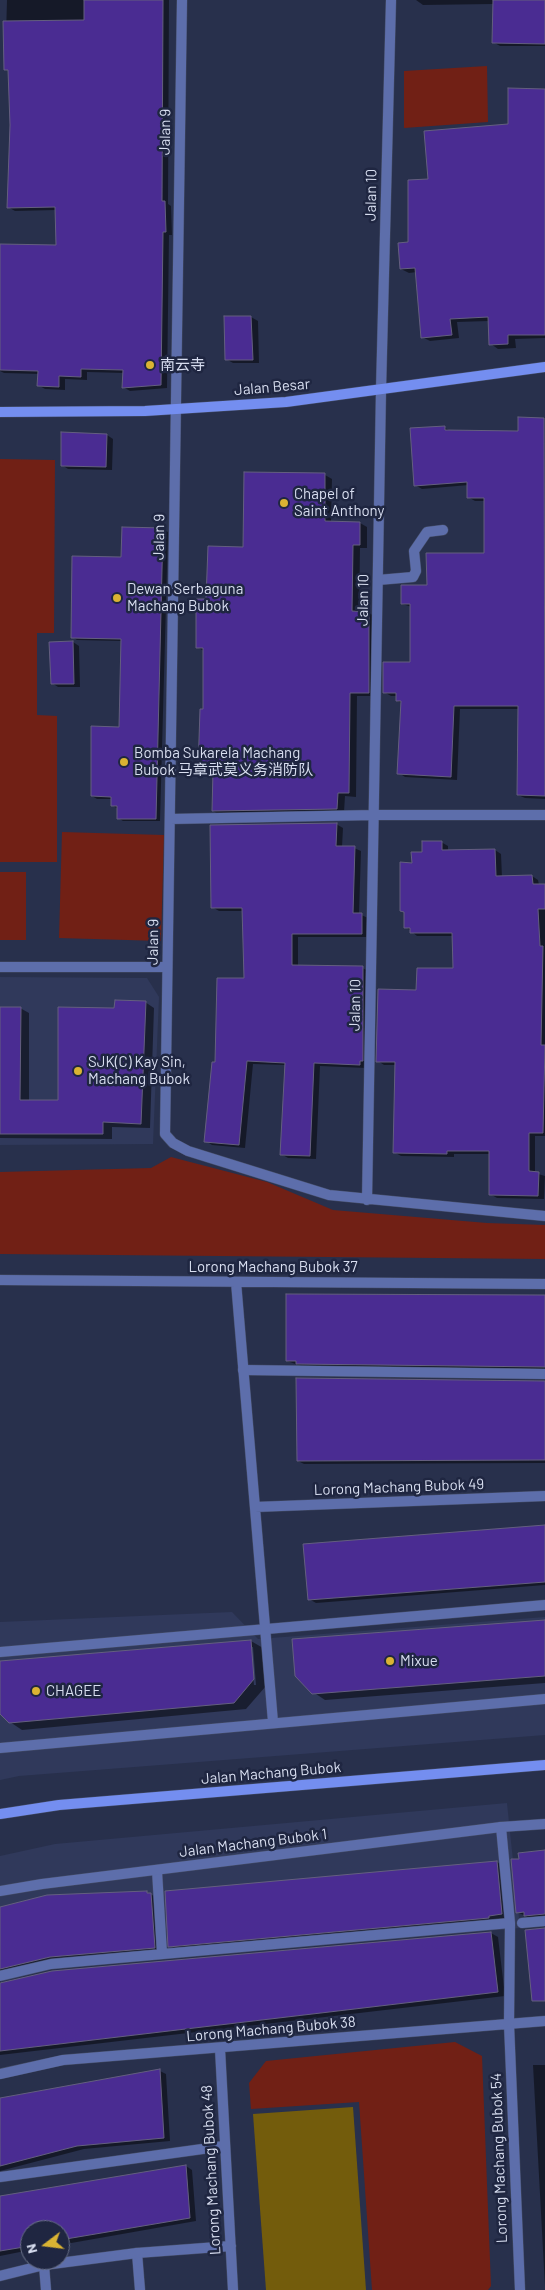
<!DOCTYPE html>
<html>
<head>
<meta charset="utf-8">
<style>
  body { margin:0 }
  #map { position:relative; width:545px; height:2290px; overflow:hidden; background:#28304c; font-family:Barlow,sans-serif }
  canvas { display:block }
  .north { position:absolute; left:20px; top:2220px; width:50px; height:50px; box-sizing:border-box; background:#1f2641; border:1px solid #697087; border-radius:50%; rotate:255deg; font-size:14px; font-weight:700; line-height:20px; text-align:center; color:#d8def0 }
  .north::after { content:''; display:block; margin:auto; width:18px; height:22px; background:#dab333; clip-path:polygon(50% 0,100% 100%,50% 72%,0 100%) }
</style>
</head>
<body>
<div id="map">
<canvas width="545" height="2290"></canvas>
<div class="north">N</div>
</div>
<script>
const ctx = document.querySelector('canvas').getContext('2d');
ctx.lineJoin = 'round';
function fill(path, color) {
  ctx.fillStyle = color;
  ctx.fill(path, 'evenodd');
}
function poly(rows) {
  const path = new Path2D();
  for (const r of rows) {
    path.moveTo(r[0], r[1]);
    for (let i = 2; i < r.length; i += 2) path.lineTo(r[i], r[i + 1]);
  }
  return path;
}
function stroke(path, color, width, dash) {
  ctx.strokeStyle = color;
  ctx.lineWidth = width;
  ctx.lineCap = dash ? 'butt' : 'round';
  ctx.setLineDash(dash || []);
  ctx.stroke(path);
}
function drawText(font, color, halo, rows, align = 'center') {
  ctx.font = font + ' Barlow,"Noto Sans SC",sans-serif';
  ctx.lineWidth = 5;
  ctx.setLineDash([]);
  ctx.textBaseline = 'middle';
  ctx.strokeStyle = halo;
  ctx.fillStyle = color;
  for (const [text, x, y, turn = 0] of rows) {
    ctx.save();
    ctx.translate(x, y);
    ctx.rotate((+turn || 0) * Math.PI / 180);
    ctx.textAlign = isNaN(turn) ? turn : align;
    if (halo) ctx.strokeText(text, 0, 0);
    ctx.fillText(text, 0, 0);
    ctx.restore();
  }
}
fill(poly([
  [0,977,147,978,159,997,153,1144,0,1145],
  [232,1612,258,1639,545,1617,545,1735,19,1776,0,1780,0,1622],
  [507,1803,520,1928,53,1969,0,1982,0,1856,55,1844]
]), '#30395b');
fill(poly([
  [487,66,488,122,404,128,404,71],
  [0,459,55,460,54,633,37,633,37,715,57,716,57,862,0,862],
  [62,832,164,835,161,941,59,938],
  [0,872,26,872,26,940,0,940],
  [171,1157,267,1182,333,1210,487,1223,545,1225,545,1259,0,1254,0,1172,151,1168],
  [455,2042,482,2056,491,2286,488,2290,372,2290,359,2102,251,2109,249,2083,266,2061]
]), '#712015');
fill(poly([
  [353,2107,366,2290,266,2290,253,2114]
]), '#735c0c');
fill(poly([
  [7,0,169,0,168,204,171,206,172,235,169,235,167,388,130,391,123,387,124,373,87,372,87,380,65,379,65,390,45,389,38,385,39,374,4,373,0,371,0,246,57,247,57,210,15,211,8,207,11,125,9,71,5,69],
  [416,0,545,0,545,46,500,46,493,42,494,4,423,5],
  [545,90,545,338,515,339,516,348,498,349,491,344,489,321,457,322,459,338,430,341,422,337,417,272,409,273,401,269,429,180,509,125],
  [251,317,258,321,259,363,233,363,226,359,226,318],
  [544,419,545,799,525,798,518,795,519,709,460,709,457,780,405,777,399,773,402,703,397,701,397,696,391,696,384,692,411,664,412,607,402,604,485,555,485,501,475,501,468,497,469,485,422,489,415,485,445,428,451,431,519,432],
  [107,435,113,439,112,470,68,469,62,465],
  [325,475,332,479,331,522,360,523,367,527,367,548,360,548,359,613,369,613,376,617,376,696,357,696,356,797,345,796,344,812,220,815,213,811,214,774,206,774,199,770,205,710,204,651,197,647,208,600,244,548],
  [162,529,168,532,160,821,123,821,118,818,118,809,112,805,112,799,97,799,92,796,120,728,122,641,77,640,72,637,122,559],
  [73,642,79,646,80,687,58,687,52,683],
  [336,824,343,828,342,847,354,848,361,851,359,914,368,918,368,937,298,937,298,966,362,968,369,971,366,1068,320,1066,316,1159,288,1158,281,1154,286,1065,253,1064,245,1148,212,1145,206,1141,246,979,243,911,219,911,212,907],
  [441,842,448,846,448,851,495,850,501,854,502,877,532,876,538,880,539,885,545,885,545,1136,535,1136,535,1173,545,1176,544,1199,497,1198,490,1194,490,1154,454,1154,454,1157,401,1156,394,1152,396,1065,384,1065,378,1061,454,970,453,936,417,936,406,927,413,864,423,853],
  [145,1002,154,1008,150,1128,112,1127,112,1139,0,1138,0,1008,20,1008,29,1013,29,1101,59,1101,116,1009],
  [545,1296,545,1370,304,1367,287,1361],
  [545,1382,545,1463,304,1464,298,1461],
  [545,1526,545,1585,316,1603,309,1599],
  [545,1621,545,1683,325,1700,313,1692],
  [251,1641,263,1648,266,1686,246,1709,22,1730,10,1722,0,1712,0,1662],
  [250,1647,253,1647,256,1685,254,1685],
  [545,1852,545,1919,534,1920,517,1912,520,1860],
  [497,1862,507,1867,511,1919,179,1951,170,1946],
  [146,1892,158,1898,162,1951,57,1961,0,1978,1,1984,491,1933,498,1937,505,1996,0,2055,0,1908],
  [533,2065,545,2065,545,2287],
  [160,2071,166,2074,170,2141,84,2149,0,2171,0,2098],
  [186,2166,192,2170,196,2221,60,2245,60,2230,30,2230,30,2250,0,2256,0,2197]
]), '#0007');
const building = poly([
  [84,0,163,0,162,201,165,201,166,232,163,232,161,385,122,388,123,370,81,369,81,377,59,376,59,387,37,386,38,371,0,370,0,244,56,245,55,207,7,208,10,125,8,70,4,70,3,21,84,20,84,0],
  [493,0,545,0,545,44,492,43,493,0],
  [508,88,545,89,545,335,508,335,508,344,489,345,488,317,450,319,452,335,421,338,415,268,400,269,398,243,408,242,408,180,428,179,424,131,508,124,508,88],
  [224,316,251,316,253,360,225,360,224,316],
  [518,417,544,418,545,796,517,795,518,706,454,706,451,777,397,774,401,701,396,701,396,693,383,693,383,662,410,662,410,604,401,604,401,585,427,585,426,553,484,553,484,498,467,498,467,482,414,486,410,428,445,426,445,430,518,431,518,417],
  [61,432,107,434,106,467,61,466,61,432],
  [244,472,325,473,325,521,360,522,360,545,353,545,352,611,369,612,369,693,350,693,349,793,338,793,337,809,212,811,213,771,198,770,200,709,203,709,203,648,196,648,196,599,206,599,208,546,243,547,244,472],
  [122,527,163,528,156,819,117,819,117,806,111,806,111,797,91,796,91,726,119,727,121,639,71,638,72,556,121,557,122,527],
  [73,641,74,684,51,684,49,642,73,641],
  [337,823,336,846,355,846,353,913,362,913,362,934,292,934,292,965,363,966,363,1061,360,1061,360,1065,314,1063,310,1156,280,1155,285,1063,247,1061,239,1145,204,1142,212,1062,215,1062,217,978,244,978,242,908,211,908,210,825,337,823],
  [422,841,442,841,442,850,495,849,496,876,532,875,533,884,545,884,545,909,538,909,540,946,543,946,541,1045,545,1045,543,1133,529,1133,529,1171,539,1172,538,1196,489,1195,489,1151,447,1151,447,1154,393,1153,395,1062,376,1062,378,989,416,990,417,968,453,968,452,933,410,933,410,928,404,928,404,912,400,911,400,862,412,863,411,852,422,852,422,841],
  [115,1000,146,1001,141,1124,103,1122,103,1134,0,1134,0,1007,21,1007,20,1100,58,1100,58,1007,114,1008,115,1000],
  [286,1294,545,1295,545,1367,296,1364,296,1361,286,1361,286,1294],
  [296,1378,545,1381,545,1460,297,1461,296,1378],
  [545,1525,545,1582,308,1600,303,1544,545,1525],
  [545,1620,545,1676,312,1694,295,1676,292,1639,545,1620],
  [251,1640,254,1679,234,1703,9,1723,0,1714,0,1661,251,1640],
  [545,1850,545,1914,524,1916,524,1912,516,1913,511,1859,519,1859,518,1853,545,1850],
  [497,1861,502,1914,489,1916,489,1918,168,1947,165,1891,497,1861],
  [147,1891,147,1893,151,1893,155,1948,50,1957,0,1969,0,1907,47,1895,147,1891],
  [545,1928,545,2001,532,2001,525,1930,545,1928],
  [491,1932,498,1992,0,2051,0,1983,52,1971,491,1932],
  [160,2069,164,2138,77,2146,0,2166,0,2098,160,2069],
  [186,2165,190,2218,60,2240,60,2230,30,2230,30,2246,0,2251,0,2196,186,2165]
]);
fill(building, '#4a2c92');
stroke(building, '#645f7f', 1);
const lane = poly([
  [378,580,413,577,416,571,414,551,427,532,443,530],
  [243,1370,545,1374],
  [0,1652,545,1605],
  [501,1827,510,1923,509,2024],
  [157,1871,162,1953],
  [522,1923,545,1921],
  [0,1976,51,1964,510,1923],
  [0,2177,224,2146],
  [137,2253,140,2290]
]);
const street = poly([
  [182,0,165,1134,173,1143,188,1151,329,1195,545,1216],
  [170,819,374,815,545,815],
  [0,967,167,967],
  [367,1200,381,390,391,0],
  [0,1280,545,1284],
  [236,1282,273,1722],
  [255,1507,545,1496],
  [0,1748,545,1699],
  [0,1891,42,1884,501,1827,545,1824],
  [509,2024,520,2290],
  [220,2049,233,2290],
  [0,2074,63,2060,545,2021],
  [44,2265,46,2290],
  [0,2276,44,2265,137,2253,231,2246]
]);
const secondary = poly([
  [0,412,145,411,286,402,545,367],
  [0,1814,59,1805,545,1765]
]);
stroke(lane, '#444c66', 11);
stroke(street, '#444c66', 11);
stroke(secondary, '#444c66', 11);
stroke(lane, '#5d6eab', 10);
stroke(street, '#5d6eab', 10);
stroke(secondary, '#748ef0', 10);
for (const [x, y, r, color] of [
  [150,365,5,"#dab333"],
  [284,503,5,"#dab333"],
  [117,598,5,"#dab333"],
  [124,762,5,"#dab333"],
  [78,1071,5,"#dab333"],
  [390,1661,5,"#dab333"],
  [36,1691,5,"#dab333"]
]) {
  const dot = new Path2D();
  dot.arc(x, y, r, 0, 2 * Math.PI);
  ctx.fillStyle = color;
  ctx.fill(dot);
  stroke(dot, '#1f2641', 2);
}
drawText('15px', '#d8def0', '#1f2641', [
  ["Jalan 9",165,132,-89],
  ["Jalan 10",371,195,-89],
  ["Jalan Besar",272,387,-5],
  ["Jalan 9",159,537,-89],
  ["Jalan 10",363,600,-89],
  ["Jalan 9",153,942,-89],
  ["Jalan 10",355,1005,-89],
  ["Lorong Machang Bubok 37",273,1267],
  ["Lorong Machang Bubok 49",399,1487,-2],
  ["Jalan Machang Bubok",271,1773,-5],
  ["Jalan Machang Bubok 1",253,1843,-7],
  ["Lorong Machang Bubok 38",271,2029,-5],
  ["Lorong Machang Bubok 54",499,2158,-92],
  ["Lorong Machang Bubok 48",211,2170,-93]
]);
drawText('15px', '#d8def0', '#1f2641', [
  ["南云寺",160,365],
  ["Chapel of",294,494],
  ["Saint Anthony",294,511],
  ["Dewan Serbaguna",127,589],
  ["Machang Bubok",127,606],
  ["Bomba Sukarela Machang",134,753],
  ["Bubok 马章武莫义务消防队",134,770],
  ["SJK(C) Kay Sin,",88,1062],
  ["Machang Bubok",88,1079],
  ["Mixue",400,1661],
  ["CHAGEE",46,1691]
], 'left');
</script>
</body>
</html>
